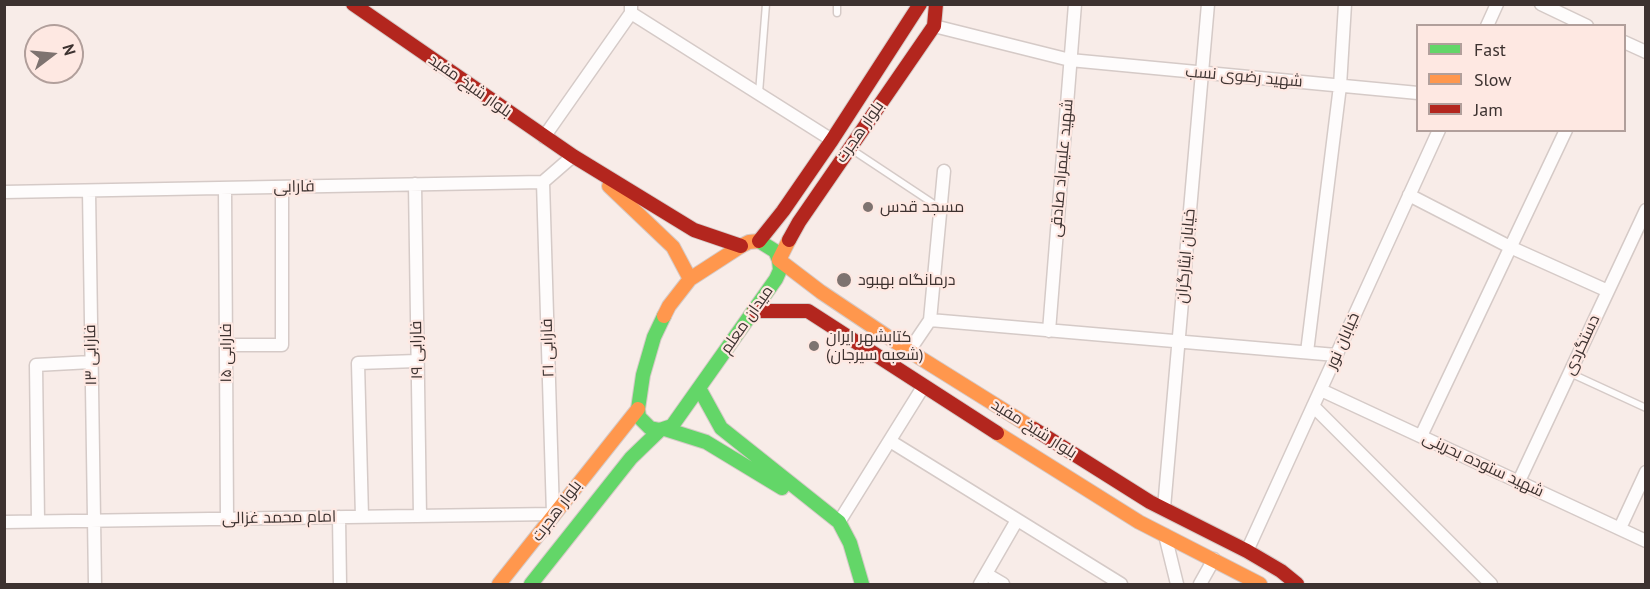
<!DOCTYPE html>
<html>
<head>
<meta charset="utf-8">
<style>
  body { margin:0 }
  #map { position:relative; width:1650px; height:589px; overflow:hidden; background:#f8ece8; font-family:"PT Sans",sans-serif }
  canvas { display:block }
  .frame { position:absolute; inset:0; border:6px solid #3d3230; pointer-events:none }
  .legend { position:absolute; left:1416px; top:24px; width:210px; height:108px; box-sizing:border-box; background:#fee8e2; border:2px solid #b19f9b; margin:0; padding:8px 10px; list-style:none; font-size:18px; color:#3d3230 }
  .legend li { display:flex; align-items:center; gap:12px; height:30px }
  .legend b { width:30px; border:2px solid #b19f9b }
  .north { position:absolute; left:24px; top:24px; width:60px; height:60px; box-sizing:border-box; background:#fee8e2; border:2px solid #b19f9b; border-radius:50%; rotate:74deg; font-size:16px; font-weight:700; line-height:24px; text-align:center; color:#3d3230 }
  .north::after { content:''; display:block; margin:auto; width:21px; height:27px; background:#7e7370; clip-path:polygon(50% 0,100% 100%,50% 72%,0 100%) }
</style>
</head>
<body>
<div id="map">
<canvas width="1650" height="589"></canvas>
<div class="frame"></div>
<ul class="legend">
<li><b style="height:8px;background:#63d668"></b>Fast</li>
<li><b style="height:8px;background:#ff974d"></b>Slow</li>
<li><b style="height:8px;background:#b3261e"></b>Jam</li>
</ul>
<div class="north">N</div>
</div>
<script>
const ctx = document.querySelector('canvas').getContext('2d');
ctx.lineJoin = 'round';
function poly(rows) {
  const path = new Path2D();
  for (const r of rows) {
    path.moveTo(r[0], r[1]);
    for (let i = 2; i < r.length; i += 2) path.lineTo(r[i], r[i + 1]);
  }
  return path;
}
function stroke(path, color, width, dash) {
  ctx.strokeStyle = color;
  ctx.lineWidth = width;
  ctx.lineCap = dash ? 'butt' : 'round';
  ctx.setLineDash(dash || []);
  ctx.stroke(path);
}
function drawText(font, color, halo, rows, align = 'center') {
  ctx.font = font + ' "PT Sans",Cairo,sans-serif';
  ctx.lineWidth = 4.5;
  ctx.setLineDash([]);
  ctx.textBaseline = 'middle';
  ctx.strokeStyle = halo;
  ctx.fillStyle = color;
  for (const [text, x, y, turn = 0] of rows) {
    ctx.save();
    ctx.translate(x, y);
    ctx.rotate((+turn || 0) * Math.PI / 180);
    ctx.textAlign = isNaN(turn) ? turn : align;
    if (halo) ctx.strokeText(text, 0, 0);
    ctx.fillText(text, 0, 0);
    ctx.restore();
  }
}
const lane = poly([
  [837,13,837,4],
  [759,93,766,4],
  [851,149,940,208],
  [1570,373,1646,408]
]);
const street = poly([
  [1541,4,1587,26],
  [631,13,832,140],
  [934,26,1070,60,1418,93],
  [1487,26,1497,4],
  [1624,42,1646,52],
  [544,137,631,13,631,4],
  [415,184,420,516],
  [225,188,227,519],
  [89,191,95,584],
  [4,192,543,182,573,156],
  [1409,195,1510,247,1608,291],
  [930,320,1336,355],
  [1049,331,1075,4],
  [226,345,282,345,282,187],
  [909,351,930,320,944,171],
  [1307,352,1340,86,1345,4],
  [1321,390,1646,541],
  [1313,406,1491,584],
  [1421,436,1566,130],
  [890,441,1121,584],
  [1519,481,1646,210],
  [1164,508,1208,4],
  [339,517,340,584],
  [362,517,358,363,417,361],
  [38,521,36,365,91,362],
  [4,522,553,514,543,182],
  [839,522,923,387],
  [1620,528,1646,472],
  [1165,535,1177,584],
  [1247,551,1439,130],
  [986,574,1003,584],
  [980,584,1017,520],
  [1200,584,1214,559]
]);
const fast = poly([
  [664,316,654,337,643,375,638,409,639,417,650,428,660,430,672,426,776,279,780,270,779,260,775,251,759,241],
  [699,388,721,428,839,522,850,543,862,584],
  [665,429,706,442,782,488],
  [531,584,631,458,660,430]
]);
const slow = poly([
  [609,186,673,247,690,279],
  [789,240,779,260,821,292,909,351,1034,429],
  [664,316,669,306,690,279,741,246,749,242,759,241],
  [997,433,1139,522,1260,584],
  [499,584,638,409]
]);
const jam = poly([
  [353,4,573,156,694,230,741,246],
  [789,240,799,222,934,26,936,4],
  [759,241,783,211,832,140,920,4],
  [754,311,808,311,997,433],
  [1034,429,1150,502,1247,551,1281,571,1297,584]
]);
stroke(lane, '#d5cac7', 9);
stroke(street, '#d5cac7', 15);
stroke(fast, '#d5cac7', 16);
stroke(slow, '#d5cac7', 16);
stroke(jam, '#d5cac7', 16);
stroke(lane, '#fefcfc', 6);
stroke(street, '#fefcfc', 12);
stroke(fast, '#63d668', 14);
stroke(slow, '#ff974d', 14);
stroke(jam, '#b3261e', 14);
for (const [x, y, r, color] of [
  [868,207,6,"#7e7370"],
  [844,280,8,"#7e7370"],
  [814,346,6,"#7e7370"]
]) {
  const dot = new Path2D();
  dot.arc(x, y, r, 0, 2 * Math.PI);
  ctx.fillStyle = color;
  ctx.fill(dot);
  stroke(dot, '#fee8e2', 2);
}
drawText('16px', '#3d3230', '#fee8e2', [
  ["شهید رضوی نسب",1244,77,5],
  ["بلوار شیخ مفید",470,86,35],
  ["بلوار هجرت",860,132,-55],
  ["شهید علیمراد صادقی",1062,168,-85],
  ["فارابی",294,187,-1],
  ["خیابان ایثارگران",1186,256,-85],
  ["میدان معلم",747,320,-55],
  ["خیابان نور",1343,341,-66],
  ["دستگردی",1582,345,-65],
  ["فارابی ۲۱",548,348,-92],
  ["فارابی ۱۹",417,350,-91],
  ["فارابی ۱۵",226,353,-90],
  ["فارابی ۱۳",91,355,-91],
  ["بلوار شیخ مفید",1034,429,32],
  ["شهید ستوده بحرینی",1483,465,25],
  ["بلوار هجرت",557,511,-53],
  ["امام محمد غزالی",279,518,-1]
]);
drawText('16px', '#3d3230', '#fee8e2', [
  ["مسجد قدس",880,207],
  ["درمانگاه بهبود",858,280],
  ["کتابشهر ایران",826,337],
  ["(شعبه سیرجان)",826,355]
], 'left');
</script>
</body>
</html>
